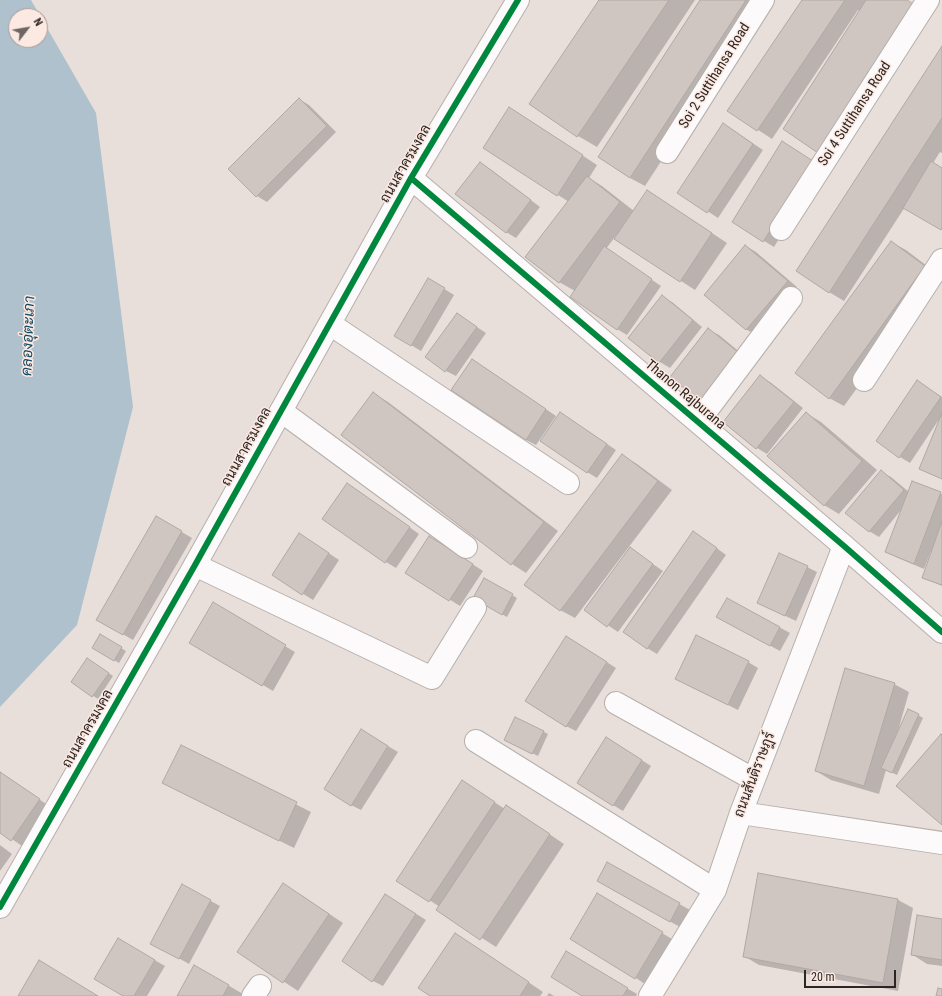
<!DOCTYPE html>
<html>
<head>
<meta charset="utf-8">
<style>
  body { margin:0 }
  #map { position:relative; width:942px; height:996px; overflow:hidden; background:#e8dfdb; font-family:"Roboto Condensed",sans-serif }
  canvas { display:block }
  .north { position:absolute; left:8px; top:8px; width:40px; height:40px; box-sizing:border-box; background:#fbe9e2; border:1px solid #a89b96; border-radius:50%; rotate:59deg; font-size:11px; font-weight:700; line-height:16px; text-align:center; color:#2c2523 }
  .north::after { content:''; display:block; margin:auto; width:14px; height:18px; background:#6e6663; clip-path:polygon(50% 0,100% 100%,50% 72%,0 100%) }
  .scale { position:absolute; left:804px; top:970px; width:92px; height:18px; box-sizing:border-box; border:2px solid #2c2523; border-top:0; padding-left:5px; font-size:12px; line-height:14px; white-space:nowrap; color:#2c2523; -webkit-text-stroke:3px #fbe9e2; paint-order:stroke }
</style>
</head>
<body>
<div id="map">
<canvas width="942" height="996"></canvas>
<div class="north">N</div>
<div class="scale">20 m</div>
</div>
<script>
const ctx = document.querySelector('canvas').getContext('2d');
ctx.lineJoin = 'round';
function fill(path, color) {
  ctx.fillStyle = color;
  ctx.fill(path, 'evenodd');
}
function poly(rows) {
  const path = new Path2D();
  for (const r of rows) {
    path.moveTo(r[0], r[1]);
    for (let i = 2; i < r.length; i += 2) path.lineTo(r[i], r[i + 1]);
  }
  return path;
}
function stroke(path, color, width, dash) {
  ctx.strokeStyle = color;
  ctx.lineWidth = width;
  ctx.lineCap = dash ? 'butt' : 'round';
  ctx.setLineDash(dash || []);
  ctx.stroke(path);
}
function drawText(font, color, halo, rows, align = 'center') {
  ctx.font = font + ' "Roboto Condensed",Sarabun,sans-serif';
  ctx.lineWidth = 3;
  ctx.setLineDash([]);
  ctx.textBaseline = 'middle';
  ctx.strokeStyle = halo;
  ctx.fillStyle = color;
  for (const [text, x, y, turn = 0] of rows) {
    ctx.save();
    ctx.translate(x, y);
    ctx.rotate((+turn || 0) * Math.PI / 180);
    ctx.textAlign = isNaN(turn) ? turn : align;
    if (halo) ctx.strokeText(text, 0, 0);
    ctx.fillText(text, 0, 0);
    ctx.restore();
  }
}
fill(poly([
  [0,0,31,0,96,113,133,407,77,625,0,707],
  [16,16,40,16,40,40,16,40]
]), '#afc1cc');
fill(poly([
  [600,0,695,0,597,147,578,136,530,104],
  [702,0,766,0,645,186,630,178],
  [803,0,907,0,860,11,858,10,772,139,729,111],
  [942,48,942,153,940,152,933,163,942,168,942,229,905,207,844,301,829,292],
  [299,99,309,105,336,132,267,202,257,196,229,169],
  [524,117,597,165,589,178,602,186,634,211,662,200,727,243,695,290,616,239,618,235,617,234,606,249,661,286,627,335,617,329,575,291,559,282,569,202,558,195],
  [733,130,763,150,718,218,678,192],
  [480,163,490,169,540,207,516,238,506,232],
  [823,167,774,247,733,222],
  [891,242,906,250,939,275,844,406,829,398],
  [746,246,756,252,797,287,757,335,747,330,706,295],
  [438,285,454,295,421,351,411,345],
  [662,297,672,302,702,327,670,368,660,362],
  [457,314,486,333,456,376,446,371],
  [709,330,719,335,747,358,710,405],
  [482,366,556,416,536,445,526,440],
  [761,377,770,382,803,408,767,454,757,448,724,422],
  [918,382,942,397,942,479,920,468,940,418,910,463,900,457],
  [373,393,388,402,558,531,526,573,512,564,342,435],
  [561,413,616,450,597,478,587,472],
  [806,413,821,422,877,470,839,514,824,505],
  [622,455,637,464,672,490,575,618,560,610],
  [881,472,891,477,909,492,913,482,942,494,942,586,924,578,932,552,931,551,924,569,896,557,886,552,901,510,879,537,869,531],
  [357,490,419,534,396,568,386,562],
  [156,517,192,538,133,640,98,620],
  [703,538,726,555,657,654,647,648],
  [309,540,339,560,313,600,273,575],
  [440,543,483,571,460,606,407,573],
  [630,548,663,571,618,632,585,610],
  [807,567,817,572,796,621,758,603],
  [485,579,517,598,507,617,474,598],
  [727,599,790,633,780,651,728,623],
  [213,604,295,652,273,691,191,642],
  [100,635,126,651,119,663,93,647],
  [577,643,616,668,576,731,566,726],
  [92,662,113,676,98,699,72,682],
  [748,662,758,668,738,710,676,679],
  [894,684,909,692,898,731,899,731,918,715,923,718,897,775,886,770,879,794,831,780,816,771],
  [516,718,548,734,538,756,510,742],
  [371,736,398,752,361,810,351,805],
  [607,738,651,766,623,811,613,805],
  [181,746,311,812,294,848,178,791,163,783],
  [0,772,49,806,22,846,0,831],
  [463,782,505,809,507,806,521,815,564,844,496,947,438,910,440,907,398,880],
  [0,845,12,854,0,871],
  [607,863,690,910,680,927,608,887],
  [759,874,898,900,913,908,898,991,759,965,744,956],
  [183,886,220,906,189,964,152,943],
  [298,893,343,923,298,991,239,952],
  [597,894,672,939,645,984,636,978],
  [386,895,426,920,383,986,373,981],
  [942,920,942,966,927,964,913,955],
  [118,939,165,966,147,996,125,996],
  [470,943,543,992,540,996,432,996],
  [566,953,637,994,636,996,584,996],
  [195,966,243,994,242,996,178,996],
  [549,993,554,996,547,996]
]), '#0003');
const building = poly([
  [599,0,669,0,577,137,529,104,599,0],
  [700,0,746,0,630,178,598,157,700,0],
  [802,0,845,0,757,131,727,111,802,0],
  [866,0,907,0,913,4,818,153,783,129,866,0],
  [942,46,942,118,829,293,796,271,942,46],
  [299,98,327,126,256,197,228,169,299,98],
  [509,107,583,155,557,196,483,148,509,107],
  [723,123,753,144,707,213,677,193,723,123],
  [782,141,813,161,763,242,732,222,782,141],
  [931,161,942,168,942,228,941,230,903,208,931,161],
  [480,162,531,200,506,233,455,194,480,162],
  [587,176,620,202,559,283,525,257,587,176],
  [647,190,712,233,680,282,614,239,647,190],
  [891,241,925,266,829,399,795,373,891,241],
  [745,245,788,281,746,330,704,295,745,245],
  [604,246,652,279,617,330,570,297,604,246],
  [428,278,445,288,411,346,394,336,428,278],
  [662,295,693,320,659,363,628,338,662,295],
  [457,313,477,327,445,372,425,357,457,313],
  [708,328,738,352,700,401,670,377,708,328],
  [472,359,546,409,526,440,451,390,472,359],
  [760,375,794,402,756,449,723,422,760,375],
  [917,380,941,397,899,458,876,441,917,380],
  [373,392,544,522,511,565,341,435,373,392],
  [560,412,607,444,587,473,540,441,560,412],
  [806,412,862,461,824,506,767,456,806,412],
  [942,413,942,479,919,469,942,413],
  [622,454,658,481,560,611,524,585,622,454],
  [881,470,904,490,869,532,845,513,881,470],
  [912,481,941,492,914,564,885,552,912,481],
  [347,483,410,527,385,563,322,519,347,483],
  [156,516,182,531,123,635,96,620,156,516],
  [942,521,942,585,922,578,942,521],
  [693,531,717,548,647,649,623,632,693,531],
  [299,533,329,553,302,595,272,575,299,533],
  [429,536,473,564,449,601,405,573,429,536],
  [630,547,653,564,607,627,584,610,630,547],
  [779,553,808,566,785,616,757,603,779,553],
  [484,578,513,594,502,615,473,598,484,578],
  [727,598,780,627,770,646,716,617,727,598],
  [213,602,286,645,262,686,189,643,213,602],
  [100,634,122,647,114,661,92,648,100,634],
  [696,635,749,661,728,705,675,679,696,635],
  [566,636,607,662,566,727,525,701,566,636],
  [87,658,109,673,92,697,71,682,87,658],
  [845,668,895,683,864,786,815,771,845,668],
  [908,709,919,714,892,773,881,768,908,709],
  [515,717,544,731,532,754,504,740,515,717],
  [361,729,388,746,351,806,324,789,361,729],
  [941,734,942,735,942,825,896,786,941,734],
  [606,737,642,760,613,806,577,783,606,737],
  [181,745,297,802,279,841,162,783,181,745],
  [0,772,40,799,11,841,0,833,0,772],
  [462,780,495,802,429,902,396,881,462,780],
  [506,805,550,834,480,940,436,910,506,805],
  [607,862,680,903,670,922,597,881,607,862],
  [758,873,898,899,883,983,743,957,758,873],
  [283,883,329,914,283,983,237,952,283,883],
  [182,884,211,900,179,959,150,944,182,884],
  [597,893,663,932,635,979,570,939,597,893],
  [385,894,416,914,372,982,342,961,385,894],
  [917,915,942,919,942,960,911,955,917,915],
  [455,933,529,982,520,996,430,996,418,988,455,933],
  [118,938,155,960,134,996,123,996,94,979,118,938],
  [566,951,628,988,623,996,582,996,551,977,566,951],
  [39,960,98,996,18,996,39,960],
  [194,965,229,985,223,996,177,996,194,965],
  [938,988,942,989,942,996,936,996,938,988]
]);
fill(building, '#d0c6c1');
stroke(building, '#afa8a4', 1);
const street = poly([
  [667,152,763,0],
  [411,178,844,546,942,632],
  [781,229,928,0],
  [330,324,568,483],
  [864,380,942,260],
  [281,411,466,547],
  [698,422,791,298],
  [195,565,432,678,475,608],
  [616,703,753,779],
  [476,741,715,890],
  [741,813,942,843],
  [253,996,260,986],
  [650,996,715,890,741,813,844,546]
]);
const secondary = poly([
  [0,907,195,565,411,178,518,0]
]);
stroke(street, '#b6afac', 24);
stroke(secondary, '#b6afac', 24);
stroke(street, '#fcfafa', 22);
stroke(secondary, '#fcfafa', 22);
stroke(poly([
  [411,178,844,546,942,632],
  [0,907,195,565,411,178,518,0]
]), '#00873e', 6);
drawText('14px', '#2c2523', '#fbe9e2', [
  ["Soi 2 Suttihansa Road",715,76,-58],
  ["Soi 4 Suttihansa Road",855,114,-57],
  ["ถนนสาครมงคล",406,164,-60],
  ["Thanon Rajburana",685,395,40],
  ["ถนนสาครมงคล",247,447,-61],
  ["ถนนสาครมงคล",88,729,-60],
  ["ถนนสันติราษฎร์",755,775,-69]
]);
drawText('italic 15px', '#134b64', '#fbe9e2', [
  ["คลองอุ่ตะเภา",29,336,-88]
]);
</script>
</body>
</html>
